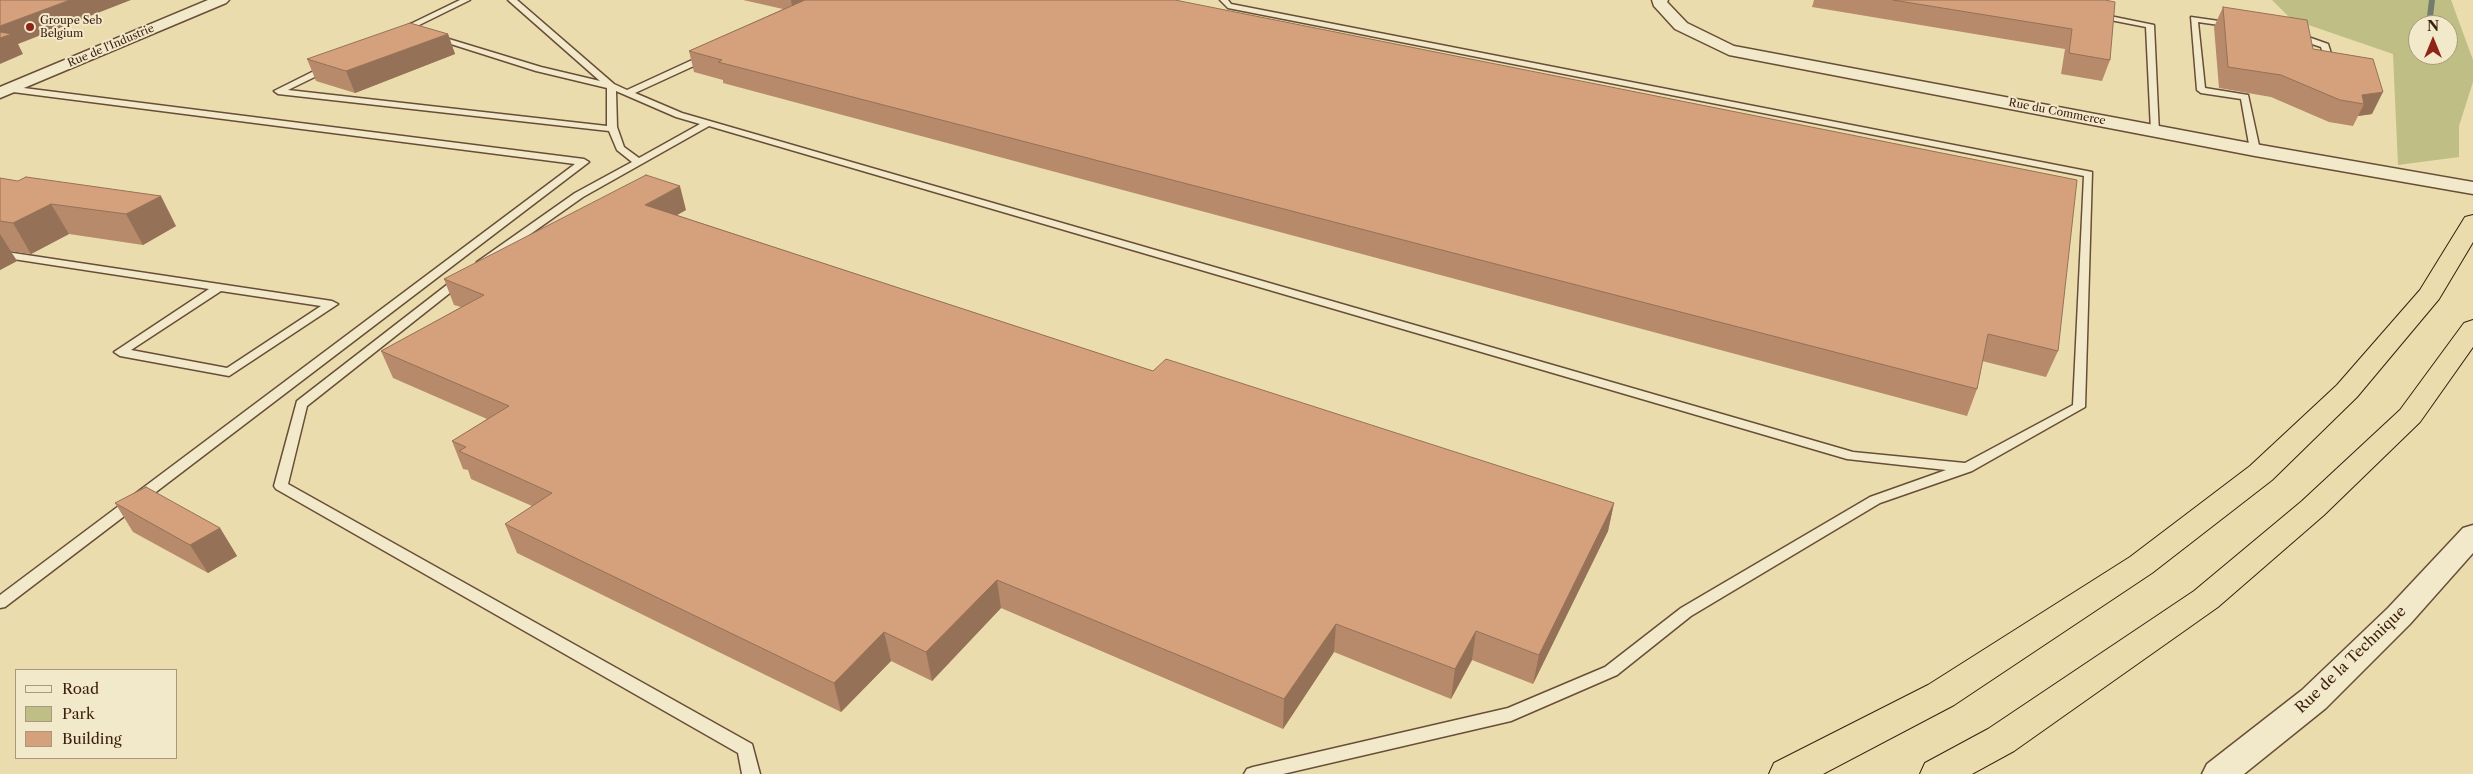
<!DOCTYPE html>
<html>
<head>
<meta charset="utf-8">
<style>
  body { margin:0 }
  #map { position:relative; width:2473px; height:774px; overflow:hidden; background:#ebdcae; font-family:"Libre Caslon Text",serif }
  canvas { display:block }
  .legend { position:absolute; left:15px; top:669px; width:162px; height:90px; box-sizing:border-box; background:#f2e8ca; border:1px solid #a9987f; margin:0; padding:6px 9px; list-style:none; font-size:15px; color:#3c1f0f }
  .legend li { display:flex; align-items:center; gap:10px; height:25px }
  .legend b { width:25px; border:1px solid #a9987f }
  .north { position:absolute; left:2408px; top:15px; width:50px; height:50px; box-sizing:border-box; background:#f2e8ca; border:1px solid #a9987f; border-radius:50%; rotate:0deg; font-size:14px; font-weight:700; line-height:20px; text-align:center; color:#3c1f0f }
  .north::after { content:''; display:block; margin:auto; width:18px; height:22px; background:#8f2418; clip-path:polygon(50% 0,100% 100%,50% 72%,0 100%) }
</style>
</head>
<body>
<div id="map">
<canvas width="2473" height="774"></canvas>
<ul class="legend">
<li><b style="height:6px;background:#f2e8ca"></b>Road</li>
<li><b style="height:14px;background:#bebe85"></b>Park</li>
<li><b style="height:14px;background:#d5a17c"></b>Building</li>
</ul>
<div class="north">N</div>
</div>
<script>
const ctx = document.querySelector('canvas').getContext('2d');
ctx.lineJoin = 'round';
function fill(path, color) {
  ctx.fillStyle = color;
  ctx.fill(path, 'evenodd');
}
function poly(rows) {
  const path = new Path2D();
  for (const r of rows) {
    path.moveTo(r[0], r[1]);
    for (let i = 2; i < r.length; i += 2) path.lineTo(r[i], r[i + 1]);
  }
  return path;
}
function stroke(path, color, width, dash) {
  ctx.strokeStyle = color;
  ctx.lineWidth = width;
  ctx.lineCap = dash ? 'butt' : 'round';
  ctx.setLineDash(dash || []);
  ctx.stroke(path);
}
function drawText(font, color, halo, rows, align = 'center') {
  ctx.font = font + ' "Libre Caslon Text",serif';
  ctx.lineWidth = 4;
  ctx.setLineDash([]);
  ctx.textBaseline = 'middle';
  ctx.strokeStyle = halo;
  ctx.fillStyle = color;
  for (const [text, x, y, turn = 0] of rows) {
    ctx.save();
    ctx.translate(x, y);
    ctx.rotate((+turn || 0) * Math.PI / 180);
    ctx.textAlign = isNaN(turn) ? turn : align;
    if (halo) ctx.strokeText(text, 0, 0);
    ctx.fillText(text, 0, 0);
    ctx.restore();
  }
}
fill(poly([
  [2272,0,2451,0,2473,60,2473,82,2459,126,2459,157,2398,165,2393,54,2291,19],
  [2418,25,2448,25,2448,55,2418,55]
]), '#bebe85');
stroke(poly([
  [2429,25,2432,0]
]), '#737d6d', 6);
const service = poly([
  [460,0,470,0,403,33,396,31,460,0],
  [508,0,517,0,614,84,627,90,703,55,709,55,709,59,635,93,682,113,1853,452,1965,463,2073,405,2084,176,1228,8,1220,0,1228,0,1231,4,2092,172,2085,407,1972,471,1880,503,1691,616,1617,675,1511,721,1283,774,1244,774,1247,769,1253,767,1508,708,1605,667,1681,608,1870,497,1946,470,1847,459,709,126,583,197,485,266,477,266,476,264,477,262,575,193,632,162,617,150,609,131,278,94,274,91,328,64,332,67,331,69,288,90,607,126,607,88,536,71,432,38,439,36,541,67,600,81,508,0],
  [616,91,676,117,700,124,639,158,624,147,617,127,616,91],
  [2095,13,2154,25,2159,133,2156,134,2151,131,2146,27,2095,17,2095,13],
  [2191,17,2233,23,2237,25,2233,27,2198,22,2205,88,2248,95,2260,150,2258,152,2252,152,2250,150,2241,99,2201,93,2197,90,2191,17],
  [2291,33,2297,33,2328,44,2334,63,2333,65,2326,63,2321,47,2291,37,2291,33],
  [8,86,584,159,589,162,5,607,0,608,0,595,575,164,5,91,5,87,8,86],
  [0,251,332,301,338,304,229,376,120,356,114,352,209,289,0,257,0,251],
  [221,291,321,306,227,368,131,350,221,291],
  [461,276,465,277,467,279,465,281,307,406,288,484,752,744,760,774,742,774,738,753,276,489,274,486,297,401,457,277,461,276]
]);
const minor = poly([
  [208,0,229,0,226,3,0,98,0,87,208,0],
  [1652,0,1668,0,1667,2,1687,23,1734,46,2255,144,2473,182,2473,194,2255,156,1729,55,1675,29,1654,6,1652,0],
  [2473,525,2473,553,2410,624,2326,708,2244,774,2202,774,2207,764,2302,690,2388,608,2463,528,2473,525]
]);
const trunk = poly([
  [2473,215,2473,242,2439,299,2357,397,2272,480,2152,573,1954,705,1823,774,1769,774,1774,763,1928,685,2130,557,2250,466,2337,385,2420,290,2465,217,2473,215],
  [2473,320,2473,347,2420,422,2324,515,2218,607,2014,751,1972,774,1920,774,1925,763,1988,729,2194,591,2302,501,2400,410,2464,323,2473,320]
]);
stroke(service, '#684e37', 3);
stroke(minor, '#684e37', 3);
stroke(trunk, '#3c1f0f', 2);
fill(service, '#f2e8ca');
fill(minor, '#f2e8ca');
fill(trunk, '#ebdcae');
fill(poly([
  [743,0,1175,0,2058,351,2046,377,1982,361,1977,389,1967,416,723,83,723,80,694,72,689,51,783,9],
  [1814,0,2105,0,2110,60,2102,81,2061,74,2065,49,1812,7],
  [2223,7,2313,49,2373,59,2372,114,2358,116,2353,126,2329,122,2271,97,2219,88,2214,27],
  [448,34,455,54,355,93,316,81,307,59],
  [0,178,176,226,143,245,69,234,31,254,10,251,17,261,0,270],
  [686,210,677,215,1153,371,1614,503,1608,531,1533,684,1472,660,1451,699,1334,652,1283,729,1001,608,932,681,891,661,841,712,517,553,505,524,532,506,471,479,468,470,463,469,452,441,487,419,393,378,381,351,461,307,454,305,444,279],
  [115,503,220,528,237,556,208,573,133,532]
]), '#b78a6b');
fill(poly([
  [70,0,131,0,18,44,23,54,0,64,0,26],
  [791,0,803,0,804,6,793,12],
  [448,34,455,54,355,93,346,71],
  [2383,92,2372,114,2358,116,2364,104,2362,95],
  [680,186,686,210,652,229,645,205],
  [161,196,176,226,143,245,126,214],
  [51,204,69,234,31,254,13,223],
  [0,234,17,261,0,270],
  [1614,503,1608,531,1533,684,1539,655],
  [220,528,237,556,208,573,190,545],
  [997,580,1001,608,932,681,926,652],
  [1336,624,1334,652,1283,729,1284,699],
  [1476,631,1472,660,1451,699,1455,669],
  [884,632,891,661,841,712,834,683]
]), '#957157');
const building = poly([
  [0,0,70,0,0,26,0,0],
  [805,0,1175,0,2077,180,2058,351,1988,334,1977,389,718,62,722,60,689,51,805,0],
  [1893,0,2105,0,2115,2,2110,60,2069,53,2072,29,1893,0],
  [2223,7,2307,20,2313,49,2373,59,2383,92,2362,95,2364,104,2340,100,2281,75,2228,67,2223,7],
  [410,23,448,34,346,71,307,59,410,23],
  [0,32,12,34,0,38,0,32],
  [646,175,680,186,645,205,1153,371,1166,359,1614,503,1539,655,1476,631,1455,669,1336,624,1284,699,997,580,926,652,884,632,834,683,505,524,552,493,459,451,466,447,452,441,509,406,381,351,484,295,444,279,646,175],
  [26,177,161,196,126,214,51,204,13,223,0,221,0,178,18,181,26,177],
  [146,487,220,528,190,545,115,503,146,487]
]);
fill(building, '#d5a17c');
stroke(building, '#957157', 1);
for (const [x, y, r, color] of [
  [30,27,5,"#8f2418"]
]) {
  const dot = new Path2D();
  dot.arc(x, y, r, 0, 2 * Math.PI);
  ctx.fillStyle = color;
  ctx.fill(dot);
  stroke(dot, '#f2e8ca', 2);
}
drawText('11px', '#3c1f0f', '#f2e8ca', [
  ["Groupe Seb",40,21],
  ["Belgium",40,34]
], 'left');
drawText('11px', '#3c1f0f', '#f2e8ca', [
  ["Rue de l'Industrie",111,46,-23],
  ["Rue du Commerce",2057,112,11]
]);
drawText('15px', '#3c1f0f', '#f2e8ca', [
  ["Rue de la Technique",2351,660,-44]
]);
</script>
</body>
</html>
